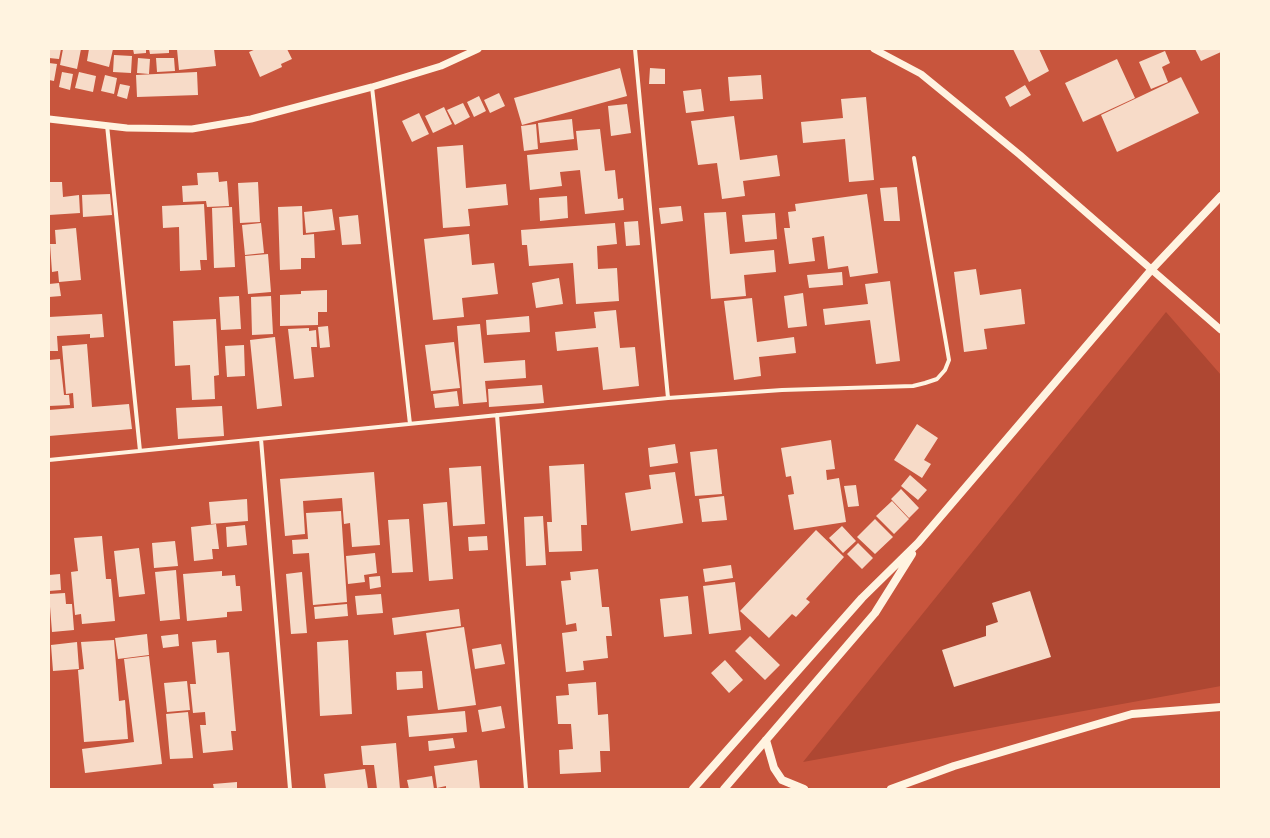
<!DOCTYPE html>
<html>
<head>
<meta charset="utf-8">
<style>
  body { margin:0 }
  #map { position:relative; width:1270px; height:838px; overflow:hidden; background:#c8553d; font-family:Lato,sans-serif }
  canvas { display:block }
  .frame { position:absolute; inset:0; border:50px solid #fff3e0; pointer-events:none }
</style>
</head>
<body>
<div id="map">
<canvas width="1270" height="838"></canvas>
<div class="frame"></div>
</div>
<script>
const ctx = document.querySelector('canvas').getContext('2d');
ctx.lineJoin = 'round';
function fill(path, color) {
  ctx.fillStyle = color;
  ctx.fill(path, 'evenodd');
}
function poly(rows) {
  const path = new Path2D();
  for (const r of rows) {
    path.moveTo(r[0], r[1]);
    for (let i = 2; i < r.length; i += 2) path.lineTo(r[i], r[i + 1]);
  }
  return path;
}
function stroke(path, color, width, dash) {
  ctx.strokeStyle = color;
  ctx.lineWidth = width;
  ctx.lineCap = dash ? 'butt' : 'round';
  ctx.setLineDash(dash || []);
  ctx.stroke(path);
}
fill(poly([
  [1166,312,1221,375,1221,686,803,762]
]), '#ae4732');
fill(poly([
  [49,49,61,49,59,59,49,58],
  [63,49,81,49,77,69,60,65],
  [89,49,113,49,109,67,87,61],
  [133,49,146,49,146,53,134,54],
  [149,49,169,49,169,53,150,54],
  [177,49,214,49,216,66,179,70],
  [256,49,287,49,292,59,281,64,282,67,260,77,249,52],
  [1013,49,1039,49,1049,71,1029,82],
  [1195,49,1221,49,1221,52,1201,61],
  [1165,51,1170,63,1162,67,1168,82,1151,89,1139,62],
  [114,55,132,56,131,73,113,72],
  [138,58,150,59,149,74,137,73],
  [156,58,174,58,175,71,157,72],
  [1117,59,1135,98,1083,122,1065,83],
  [49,63,57,64,54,81,49,80],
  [620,68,627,96,522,125,514,98],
  [650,68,665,69,665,84,649,84],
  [62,72,73,74,70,90,59,87],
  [79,72,96,76,93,92,75,88],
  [197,72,198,95,137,97,136,75],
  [105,75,117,78,114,94,101,91],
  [761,75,763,99,730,101,728,77],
  [1181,77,1199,113,1117,152,1101,115],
  [120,84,130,86,127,99,117,96],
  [1025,85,1031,95,1010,107,1005,97],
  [701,89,704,111,686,113,683,91],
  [499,93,505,106,490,113,484,100],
  [479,96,486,111,474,117,467,102],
  [866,97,874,180,849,182,845,139,803,143,801,122,843,118,841,99],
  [463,103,470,117,455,125,447,110],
  [627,104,631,133,611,136,608,106],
  [444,107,452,124,433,133,425,116],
  [419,113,429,134,412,142,402,121],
  [734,116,740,160,777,155,780,176,743,181,745,196,722,199,717,163,698,165,691,121],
  [572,119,574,139,540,143,538,123],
  [536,124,538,149,524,151,521,126],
  [600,129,605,171,615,170,618,199,623,198,624,210,585,214,580,170,560,172,562,186,530,190,527,155,578,150,576,131],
  [463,145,466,188,506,184,508,205,468,209,470,226,443,228,437,147],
  [218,172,219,182,227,181,229,206,207,207,206,201,183,202,182,186,198,185,197,173],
  [49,182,62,182,63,197,79,195,80,213,49,215],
  [258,182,260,222,240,223,238,183],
  [897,187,900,221,884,221,880,188],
  [110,194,112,215,83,217,82,195],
  [867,194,878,273,850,277,848,266,828,269,824,236,812,238,815,261,789,264,784,228,790,228,788,212,796,211,795,204],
  [567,196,568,218,540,221,539,198],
  [204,204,207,260,200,260,201,270,180,271,179,227,163,228,162,206],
  [302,206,303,235,314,234,315,258,301,258,301,269,280,270,278,207],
  [681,206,683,221,661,224,659,208],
  [232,207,235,267,214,268,212,208],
  [332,209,335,230,306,233,304,212],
  [726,212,730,254,774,250,776,272,744,275,746,296,711,299,704,213],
  [775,213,777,239,745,242,742,215],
  [358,215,361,244,342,245,339,217],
  [638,221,640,245,626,246,624,222],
  [261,223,264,253,245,255,242,225],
  [615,223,617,244,597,246,598,269,617,268,619,301,576,304,573,263,529,266,527,245,522,245,521,230],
  [76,228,81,280,59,282,58,271,52,272,50,244,56,244,55,230],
  [469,234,472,265,494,263,498,294,462,298,464,317,433,320,424,239],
  [268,254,271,292,248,294,245,256],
  [976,269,980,295,1021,289,1025,324,984,329,987,349,964,352,954,272],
  [842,272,843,285,809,288,807,275],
  [559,278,563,304,536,308,532,283],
  [890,281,900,361,876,364,870,320,825,325,823,309,868,304,865,284],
  [59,283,61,296,49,297,49,284],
  [327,290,327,312,318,312,318,325,280,326,280,295,301,294,301,291],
  [803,293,807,326,788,328,784,296],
  [239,296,241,329,221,330,219,297],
  [271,296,273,334,252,335,251,297],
  [752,298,757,342,794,337,796,353,759,357,761,376,734,380,724,301],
  [616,310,620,348,635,347,639,386,603,390,598,347,557,351,555,332,596,328,594,312],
  [102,314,104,337,90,338,90,334,57,336,58,351,49,351,49,317],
  [529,316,530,332,487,335,486,320],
  [216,319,219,375,214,376,215,399,192,400,190,365,175,366,173,321],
  [480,324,484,363,525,360,526,378,485,381,487,402,463,404,457,326],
  [328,326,330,347,320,348,318,327],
  [309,328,309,331,316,330,317,347,311,347,314,377,294,379,288,329],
  [275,337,282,406,257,409,250,340],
  [454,342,460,388,431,391,425,345],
  [87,344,92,407,129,404,132,429,49,436,49,410,74,408,73,393,66,394,62,346],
  [244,345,245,376,227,377,225,346],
  [60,359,64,395,69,395,70,405,49,406,49,360],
  [542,385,544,403,489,407,488,389],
  [457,391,459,406,435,408,433,394],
  [222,406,224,436,178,439,176,408],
  [917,424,938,438,924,460,931,464,922,478,894,460],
  [831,440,835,469,826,470,827,480,839,478,846,522,794,530,788,495,794,494,791,476,786,477,781,448],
  [675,444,678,463,650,467,648,448],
  [717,449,722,494,695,496,690,452],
  [584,464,587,525,581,525,582,551,549,552,547,522,552,522,549,466],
  [481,466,485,524,453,526,449,468],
  [374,472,380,545,352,547,350,523,344,524,342,498,303,501,305,534,285,536,280,479],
  [675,472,683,523,631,531,625,493,651,489,649,475],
  [910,475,927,490,918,500,901,486],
  [856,485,859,506,848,507,844,486],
  [901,489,919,508,909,518,891,499],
  [724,496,727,520,702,522,699,499],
  [247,499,248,521,211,524,209,502],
  [892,501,909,519,894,534,876,516],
  [447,502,453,579,429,581,423,504],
  [341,511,347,602,313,605,309,553,293,554,292,540,308,539,306,513],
  [543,516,546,565,526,566,524,517],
  [409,519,413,572,392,573,388,520],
  [875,519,893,537,875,554,857,537],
  [216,524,219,549,212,549,213,559,194,561,191,527],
  [245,525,247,545,227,547,226,527],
  [842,526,856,541,843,553,829,538],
  [816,530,844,557,806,599,810,602,796,617,792,614,769,638,740,611],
  [102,536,106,579,111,579,115,621,82,624,81,614,75,615,71,572,78,571,74,538],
  [487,536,488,550,469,551,468,537],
  [175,541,178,566,154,568,152,543],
  [858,543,873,558,862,569,847,554],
  [139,548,145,594,119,597,114,551],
  [375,553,377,573,364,575,365,582,348,584,346,556],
  [731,565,733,578,705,582,703,569],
  [598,569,602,607,609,607,612,636,606,636,608,658,583,661,584,670,566,672,562,633,577,631,576,623,566,625,561,581,571,580,570,572],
  [176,570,180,619,160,621,155,572],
  [222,571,222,576,235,575,236,586,240,586,242,611,227,612,227,617,187,621,183,574],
  [302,572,307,633,291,634,286,574],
  [60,574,61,590,49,591,49,575],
  [380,576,381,587,370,589,369,577],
  [735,582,741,630,709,634,703,586],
  [1030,591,1051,657,954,687,942,650,986,636,986,626,998,622,992,603],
  [65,593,66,604,72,604,74,630,52,632,49,594],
  [381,594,383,613,357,615,355,596],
  [688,596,692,634,664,637,660,599],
  [347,604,348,616,315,619,314,607],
  [459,609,461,626,394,635,392,618],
  [464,627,476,705,438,710,426,633],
  [147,634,149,655,118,659,115,638],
  [178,634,179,646,163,648,161,636],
  [750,636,780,665,765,680,735,651],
  [114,640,119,701,125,700,128,739,84,742,78,670,84,669,81,642],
  [216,640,217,653,229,652,236,731,231,731,233,750,203,753,200,725,206,725,205,712,193,713,190,684,196,684,192,642],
  [348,640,352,714,320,716,317,642],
  [77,642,79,669,53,671,51,645],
  [501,644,505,664,475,669,472,649],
  [149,656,162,764,85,773,82,749,134,742,124,659],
  [725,660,743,680,729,693,711,673],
  [422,671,423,688,397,690,396,672],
  [187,681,190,710,167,712,164,683],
  [596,682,598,715,608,714,610,751,600,751,601,772,560,774,559,750,573,749,571,724,558,724,556,696,569,695,568,684],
  [501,706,505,728,482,732,478,710],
  [465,711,467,732,409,737,407,716],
  [188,712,193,758,170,759,166,714],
  [453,738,455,748,429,751,428,741],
  [396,743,400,789,377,789,374,765,363,765,361,746],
  [477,760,480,789,446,789,446,786,437,788,434,766],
  [365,769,368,789,326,789,324,774],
  [432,776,434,789,409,789,407,780],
  [237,782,237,789,214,789,213,784]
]), '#f7dbc8');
stroke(poly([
  [635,49,668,398],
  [372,87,410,424],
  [107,125,140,451],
  [497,415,526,789],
  [261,439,290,789],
  [49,460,668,398,782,390,913,386,925,383,937,379,945,370,949,360,914,158]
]), '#fff3e0', 4);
stroke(poly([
  [874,49,921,74,1020,155,1221,330],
  [49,119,127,128,192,129,251,119,372,87,441,66,478,49]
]), '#fff3e0', 7);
stroke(poly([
  [766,740,774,768,782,780,804,789],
  [693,789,862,598,918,543,1152,269,1221,196],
  [724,789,875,613,912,554],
  [891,789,954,766,1132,714,1221,707]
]), '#fff3e0', 8);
</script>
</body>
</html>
